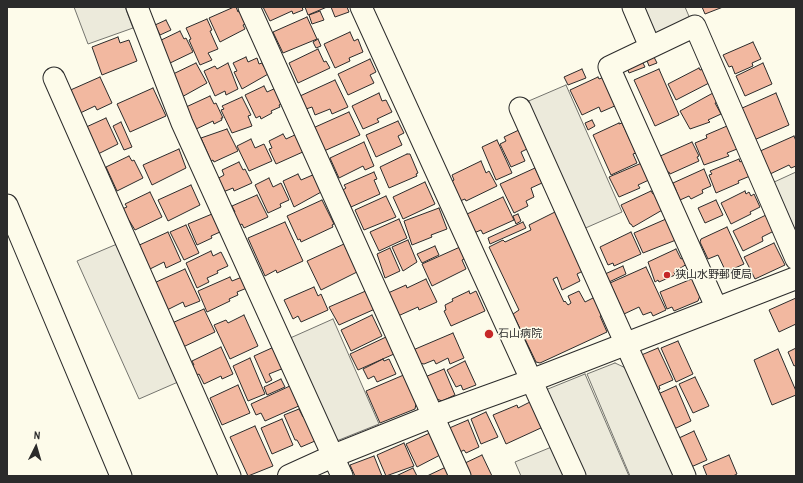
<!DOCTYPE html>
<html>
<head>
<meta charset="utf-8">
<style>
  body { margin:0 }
  #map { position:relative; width:803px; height:483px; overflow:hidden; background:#fdfbea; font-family:"Archivo Narrow",sans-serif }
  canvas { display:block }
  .frame { position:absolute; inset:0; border:8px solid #2b2b2b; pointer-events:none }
  .north { position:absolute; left:16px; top:427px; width:40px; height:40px; -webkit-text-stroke:3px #fdfbea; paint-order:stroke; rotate:5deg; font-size:11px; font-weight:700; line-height:16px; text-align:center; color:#2b2b2b }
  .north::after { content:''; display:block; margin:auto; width:14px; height:18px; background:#2b2b2b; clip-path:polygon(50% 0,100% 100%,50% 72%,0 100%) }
</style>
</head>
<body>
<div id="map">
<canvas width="803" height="483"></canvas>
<div class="frame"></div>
<div class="north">N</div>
</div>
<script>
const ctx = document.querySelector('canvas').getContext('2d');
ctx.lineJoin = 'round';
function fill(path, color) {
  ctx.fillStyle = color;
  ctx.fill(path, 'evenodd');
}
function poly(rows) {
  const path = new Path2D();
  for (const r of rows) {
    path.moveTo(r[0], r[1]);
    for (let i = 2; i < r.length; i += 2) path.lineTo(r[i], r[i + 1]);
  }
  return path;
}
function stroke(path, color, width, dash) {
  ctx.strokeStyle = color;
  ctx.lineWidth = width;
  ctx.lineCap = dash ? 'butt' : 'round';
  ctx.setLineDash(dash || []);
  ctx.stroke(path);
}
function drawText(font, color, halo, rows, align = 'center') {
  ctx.font = font + ' "Archivo Narrow","Noto Sans JP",sans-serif';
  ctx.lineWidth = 3;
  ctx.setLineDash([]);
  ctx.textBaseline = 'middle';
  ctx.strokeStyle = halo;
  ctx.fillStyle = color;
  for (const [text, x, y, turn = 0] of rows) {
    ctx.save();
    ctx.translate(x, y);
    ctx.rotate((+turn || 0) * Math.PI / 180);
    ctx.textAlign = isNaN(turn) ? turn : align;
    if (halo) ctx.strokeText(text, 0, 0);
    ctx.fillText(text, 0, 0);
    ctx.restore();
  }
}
const parking = poly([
  [74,7,125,7,133,28,88,44,74,7],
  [642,7,685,7,691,21,664,35,652,33,642,7],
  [566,85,622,212,581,230,524,103,566,85],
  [796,172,796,240,772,183,796,172],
  [117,244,178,382,139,399,77,261,117,244],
  [333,319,379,424,334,442,288,339,333,319],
  [615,363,630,370,676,476,630,476,587,374,615,363],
  [585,374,629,476,581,476,543,391,585,374],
  [554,446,567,476,521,476,515,462,554,446]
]);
fill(parking, '#eceadb');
stroke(parking, '#74746e', 1);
const building = poly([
  [234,7,236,7,238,12,241,10,247,23,243,25,245,29,220,42,209,18,234,7],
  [263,7,302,7,303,10,293,14,292,11,270,21,263,7],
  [305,7,327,7,308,15,305,7],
  [331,7,347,7,349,12,335,17,331,7],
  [702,7,723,7,705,14,702,7],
  [320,11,324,20,312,24,309,15,320,11],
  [307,17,317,39,283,53,273,32,307,17],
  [207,19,212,30,210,31,218,49,208,53,212,60,200,65,189,40,191,39,186,28,207,19],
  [166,20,171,30,160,35,155,25,166,20],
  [180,31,184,39,186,38,193,52,168,64,155,43,180,31],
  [350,32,354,41,358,39,363,52,349,58,350,61,335,68,324,44,350,32],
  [118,37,120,43,129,40,137,61,102,75,92,47,118,37],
  [318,39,321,46,316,48,313,42,318,39],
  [753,42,761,59,752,63,753,66,735,74,732,66,729,67,723,55,753,42],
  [318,49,324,62,326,61,330,68,298,83,289,63,318,49],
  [653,55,657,63,649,66,646,58,653,55],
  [246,57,248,62,257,58,259,64,262,63,264,67,266,66,270,73,242,89,234,72,237,71,233,63,246,57],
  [370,59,376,72,370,75,374,83,348,95,338,74,370,59],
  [641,59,645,67,629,73,626,65,641,59],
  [196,63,207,83,180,98,171,75,196,63],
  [228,63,238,89,226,95,225,91,215,96,204,71,215,66,217,69,228,63],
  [763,63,772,84,745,96,736,76,763,63],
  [699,68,700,70,704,69,711,82,676,100,668,84,699,68],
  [582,69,586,78,568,85,564,77,582,69],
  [659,69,679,115,655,126,634,80,659,69],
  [100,77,112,103,97,110,95,106,76,115,66,92,100,77],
  [598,77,599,79,604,77,617,105,601,112,599,107,582,115,570,90,598,77],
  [335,80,348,107,332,114,330,109,315,115,312,107,306,109,300,96,335,80],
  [264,86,267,92,276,88,283,103,279,105,280,107,271,111,272,113,261,119,260,116,256,118,245,95,264,86],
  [153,88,166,116,130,132,117,104,153,88],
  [379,93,382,101,386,100,392,112,377,119,379,122,363,129,352,106,379,93],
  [713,93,718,102,715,103,721,114,708,120,710,122,690,129,680,111,713,93],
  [776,93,789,125,754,140,740,109,776,93],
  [210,96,214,104,216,103,223,118,221,118,222,120,214,124,213,121,194,130,186,107,210,96],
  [242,97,251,115,248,116,252,126,232,133,221,110,224,109,222,106,242,97],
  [349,112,360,135,324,151,313,128,349,112],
  [106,118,118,144,96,155,84,128,106,118],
  [592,120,595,126,588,130,585,123,592,120],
  [398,121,404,133,398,136,402,145,376,157,366,135,398,121],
  [121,122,132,147,124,150,113,126,121,122],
  [619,123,619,124,622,123,636,153,633,154,637,163,611,175,593,135,619,123],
  [727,126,737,149,727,153,729,156,704,165,695,143,707,138,706,135,727,126],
  [227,129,238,151,214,162,213,160,211,161,201,138,227,129],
  [521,129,529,148,521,152,525,161,511,167,500,144,506,141,504,137,521,129],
  [283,134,286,139,297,134,305,151,276,164,269,149,272,148,269,141,283,134],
  [794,136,796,141,796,166,791,168,789,165,768,175,758,152,794,136],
  [251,139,255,148,264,144,272,161,249,171,237,146,251,139],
  [497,140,512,173,496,180,482,147,497,140],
  [364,142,374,166,365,170,363,166,339,178,330,158,364,142],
  [692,142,699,156,697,157,699,161,670,174,669,172,665,173,658,157,692,142],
  [179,149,186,168,152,185,143,165,179,149],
  [407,154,410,154,418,173,416,174,417,176,389,188,380,167,407,154],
  [129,156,132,161,134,160,143,178,117,191,106,167,129,156],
  [739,159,740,162,743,160,750,176,738,181,739,183,716,193,709,175,712,174,710,171,739,159],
  [481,161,486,173,489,171,497,186,466,201,465,199,460,201,451,182,454,180,452,175,481,161],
  [239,162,243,170,245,169,252,183,234,191,233,188,223,192,217,179,224,175,222,170,239,162],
  [644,162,651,179,638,185,640,188,619,197,609,177,644,162],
  [535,168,542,183,531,188,534,197,526,201,528,206,514,213,500,184,535,168],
  [704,169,711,186,702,190,703,193,691,199,689,196,680,200,673,183,704,169],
  [374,172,377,179,374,180,380,194,351,207,343,190,346,188,344,185,374,172],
  [298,174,301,180,315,174,323,191,294,207,283,181,298,174],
  [269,178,273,187,281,183,289,200,280,204,281,207,268,213,255,185,269,178],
  [425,182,435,204,403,219,393,197,425,182],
  [191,185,200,205,168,221,158,200,191,185],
  [651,191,653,194,657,193,664,209,633,227,631,224,630,224,621,205,651,191],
  [745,191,746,194,749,192,751,196,754,194,760,207,750,212,751,214,731,224,721,203,745,191],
  [150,192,162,217,135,230,122,209,127,207,125,204,150,192],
  [257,195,268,217,244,228,242,224,238,226,232,213,235,212,232,206,257,195],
  [386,196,396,217,364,230,355,210,386,196],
  [503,197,514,220,483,234,481,230,474,233,465,215,503,197],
  [322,200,334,224,332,225,333,227,301,242,300,239,298,240,287,216,322,200],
  [716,200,723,215,705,223,698,208,716,200],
  [439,208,447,229,431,235,432,237,412,245,404,221,439,208],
  [555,212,583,271,577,274,580,281,562,290,557,277,553,279,564,302,565,301,568,305,571,303,568,296,579,291,585,302,595,297,603,314,600,316,607,332,540,363,536,362,513,314,519,310,489,247,503,240,505,242,531,230,529,225,555,212],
  [212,214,220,232,211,236,212,238,197,245,188,224,212,214],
  [518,214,521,221,516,224,513,216,518,214],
  [766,215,774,231,762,237,763,241,743,251,733,231,766,215],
  [399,219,407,238,379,251,370,232,399,219],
  [666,219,676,240,643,253,634,233,666,219],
  [285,222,303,261,277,273,276,270,265,276,248,238,285,222],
  [523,222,526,228,490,244,488,238,523,222],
  [186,225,199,253,184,260,170,232,186,225],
  [727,227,744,264,726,272,718,255,708,259,700,242,701,239,727,227],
  [168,232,181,261,166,268,164,262,146,271,135,247,168,232],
  [631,232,641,254,614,266,613,263,608,265,600,247,631,232],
  [408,240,417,262,403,271,392,247,408,240],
  [774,243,785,265,755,279,744,257,774,243],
  [344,244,357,272,321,290,307,261,344,244],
  [435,246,439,255,422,263,417,254,435,246],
  [460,247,466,258,462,260,466,269,432,286,422,264,460,247],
  [390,248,400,271,385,278,377,254,390,248],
  [676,249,681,259,683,258,687,264,674,272,675,275,659,282,658,280,655,282,648,262,676,249],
  [211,251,213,256,221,252,228,266,217,271,218,273,207,278,209,282,197,288,186,263,211,251],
  [623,266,626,274,609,282,605,274,623,266],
  [646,267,666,310,653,316,651,312,643,315,639,307,624,314,610,283,646,267],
  [185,269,200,301,185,307,183,302,167,310,154,283,185,269],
  [230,277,232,281,242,277,247,288,237,292,238,295,229,299,230,301,207,312,198,291,230,277],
  [694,278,701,293,698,301,674,311,672,307,667,309,660,292,694,278],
  [426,279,437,302,419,310,418,307,398,316,388,293,406,285,407,288,426,279],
  [314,287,318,296,321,294,328,310,301,322,298,316,293,319,284,300,314,287],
  [368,290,375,309,339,325,329,307,368,290],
  [469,291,470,294,476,291,485,311,451,326,444,311,446,310,445,305,453,301,452,299,469,291],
  [796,298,796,324,779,332,769,310,796,298],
  [204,309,215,332,183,347,172,323,204,309],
  [244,315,258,346,230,359,214,325,226,320,228,323,244,315],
  [372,315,382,336,351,351,341,330,372,315],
  [453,333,464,358,450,364,448,358,436,364,434,360,424,364,419,363,413,350,453,333],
  [386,337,388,338,394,354,358,370,350,354,386,337],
  [678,341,693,374,676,382,661,348,678,341],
  [221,347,233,374,222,379,221,376,204,384,199,374,195,376,190,367,194,365,192,361,221,347],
  [274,347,284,368,269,374,272,380,266,383,254,356,274,347],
  [658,348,673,380,659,386,660,389,655,391,639,356,658,348],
  [796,348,796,365,794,366,788,352,796,348],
  [778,349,796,391,796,395,772,405,754,360,778,349],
  [250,358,265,394,248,401,233,366,250,358],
  [383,359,384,361,389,359,396,374,377,382,374,376,368,379,363,369,383,359],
  [465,361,476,385,463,390,461,385,456,387,447,370,465,361],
  [444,369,455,395,442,401,434,398,425,377,444,369],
  [406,374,417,399,415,409,380,423,366,391,406,374],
  [695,377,709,406,693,413,679,384,695,377],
  [281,379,285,387,267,395,264,387,281,379],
  [238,385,250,413,222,425,210,398,238,385],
  [292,385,301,405,265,421,261,413,256,415,251,404,292,385],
  [676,386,691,421,674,429,658,394,676,386],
  [532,401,543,427,506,444,493,415,517,405,518,408,532,401],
  [299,409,303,417,306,417,315,441,301,447,297,440,295,440,284,415,299,409],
  [486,412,498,437,481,444,471,419,486,412],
  [282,419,293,445,272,454,261,428,282,419],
  [468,420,479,447,466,453,464,450,460,452,447,429,468,420],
  [255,426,273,466,248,476,230,437,255,426],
  [694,431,707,460,691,467,679,438,694,431],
  [432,432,442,454,417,467,406,444,432,432],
  [404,443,414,466,386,476,377,455,404,443],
  [482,455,492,476,469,476,463,464,482,455],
  [729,455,737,474,733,476,707,476,703,466,729,455],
  [374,456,382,476,355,476,350,465,374,456],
  [446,467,450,476,427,476,446,467],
  [413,468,417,476,396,476,413,468]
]);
fill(building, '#f2b8a0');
stroke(building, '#2b2b2b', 1);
const street = poly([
  [137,7,182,123,342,476],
  [249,7,460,476],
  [361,7,575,476],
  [633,7,650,47],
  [54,78,230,476],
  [520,108,685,476],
  [7,205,121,476],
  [717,309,609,67,695,26,796,259]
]);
const secondary = poly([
  [289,476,333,456,433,416,530,381,796,278]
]);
stroke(street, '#2b2b2b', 23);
stroke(secondary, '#2b2b2b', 24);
stroke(street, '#fdfbea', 21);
stroke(secondary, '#fdfbea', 22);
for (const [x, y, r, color] of [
  [667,275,4,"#c62828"],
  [489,334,5,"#c62828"]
]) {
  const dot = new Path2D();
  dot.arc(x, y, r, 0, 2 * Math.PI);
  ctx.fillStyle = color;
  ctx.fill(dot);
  stroke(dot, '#fdfbea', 1.5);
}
drawText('11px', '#2b2b2b', '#fdfbea', [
  ["狭山水野郵便局",675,275],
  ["石山病院",498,334]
], 'left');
</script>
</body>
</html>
